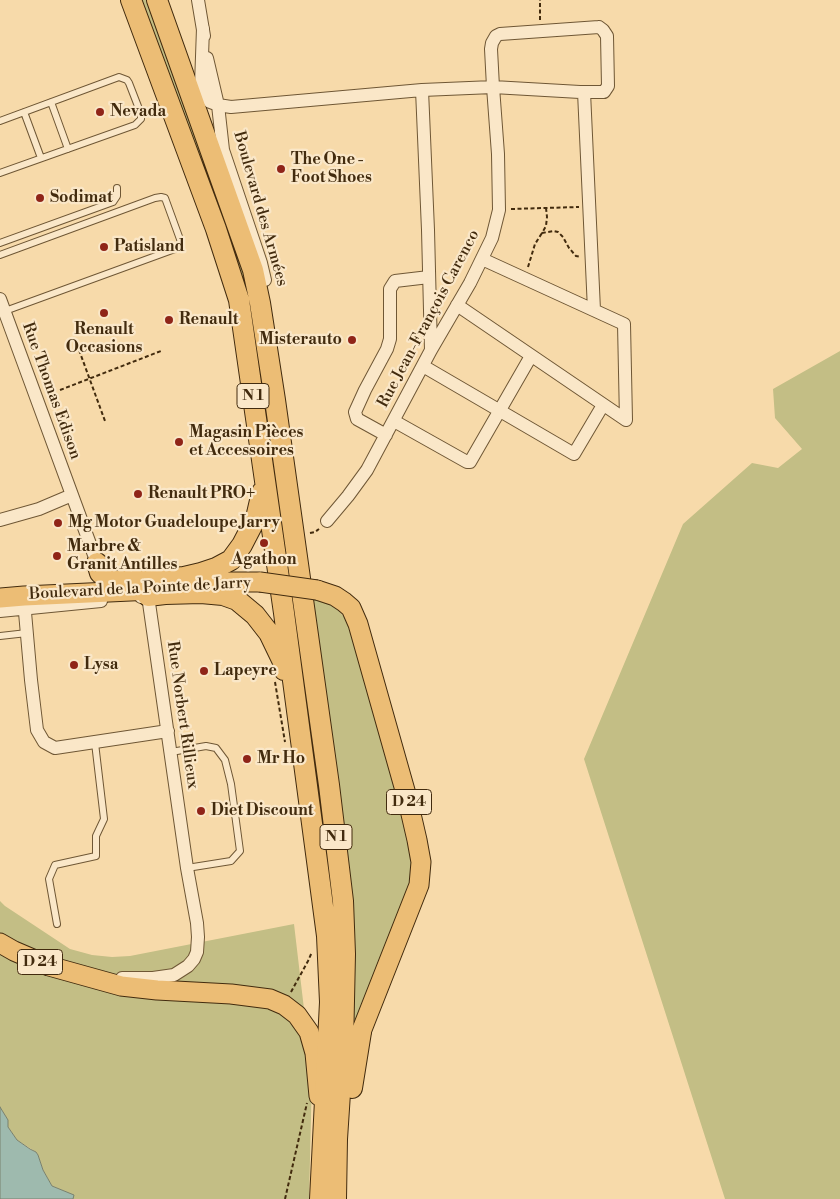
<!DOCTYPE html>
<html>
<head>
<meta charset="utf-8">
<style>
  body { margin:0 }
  canvas { display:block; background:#f7daaa }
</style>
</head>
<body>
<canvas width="840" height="1199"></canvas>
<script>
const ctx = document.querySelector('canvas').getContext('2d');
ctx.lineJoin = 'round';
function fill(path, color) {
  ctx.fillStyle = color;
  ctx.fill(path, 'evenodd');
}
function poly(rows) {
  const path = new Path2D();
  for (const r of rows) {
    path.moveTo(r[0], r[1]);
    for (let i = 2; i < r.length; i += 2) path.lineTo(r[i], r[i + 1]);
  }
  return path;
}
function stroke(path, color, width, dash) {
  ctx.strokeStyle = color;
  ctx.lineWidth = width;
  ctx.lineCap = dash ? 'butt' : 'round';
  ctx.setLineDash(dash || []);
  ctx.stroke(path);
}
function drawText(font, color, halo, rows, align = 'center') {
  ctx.font = font + ' "Libre Bodoni",serif';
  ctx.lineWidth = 4.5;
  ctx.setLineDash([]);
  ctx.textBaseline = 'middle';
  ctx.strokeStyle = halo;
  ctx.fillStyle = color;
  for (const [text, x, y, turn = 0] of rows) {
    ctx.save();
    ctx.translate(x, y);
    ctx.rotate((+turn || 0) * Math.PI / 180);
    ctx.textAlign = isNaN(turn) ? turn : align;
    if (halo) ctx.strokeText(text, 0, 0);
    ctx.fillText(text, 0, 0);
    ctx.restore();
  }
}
fill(poly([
  [140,0,147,0,230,222,255,309,329,843,338,946,256,368],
  [840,351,840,1199,725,1199,584,759,683,524,752,463,778,468,802,449,775,418,773,389],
  [307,596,325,601,336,608,346,619,393,776,412,850,411,893,350,1039],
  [0,901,5,906,70,949,92,955,112,957,130,956,294,924,312,1077,309,1199,73,1199,73,1195,52,1186,43,1170,38,1155,36,1152,17,1140,8,1127,8,1120,0,1107]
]), '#c3be85');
const water = poly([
  [0,1107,8,1120,8,1127,17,1140,30,1149,36,1152,38,1155,43,1170,52,1186,74,1195,73,1199,0,1199,0,1107]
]);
fill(water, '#9ebaae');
stroke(water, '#79816e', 1);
const service = poly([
  [51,102,68,149],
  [24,112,41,158],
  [0,121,119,77,127,80,129,83,141,114,141,119,135,125,0,173],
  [0,243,113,202,117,196,117,188],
  [0,255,155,198,161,197,165,198,181,242,179,246,175,249,5,311],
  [0,636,27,633],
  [171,752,206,746,216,748,225,760,231,784,240,851,231,861,187,868],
  [57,924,49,879,55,865,96,856,96,836,104,819,95,743]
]);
const minor = poly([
  [198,0,204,36],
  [599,27,603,30,607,36,608,86,604,92,580,92,493,87,491,49,492,43,496,36,500,34,599,27],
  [203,28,201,85,204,95,210,102,218,105,231,107,422,90,493,87,498,154,499,210,492,238,470,283,431,350,367,470,348,496,327,521],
  [207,58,218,105,223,150,261,263,265,280],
  [422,90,428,230,431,350],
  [584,92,594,310],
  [0,299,97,563],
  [457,305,626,420,624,324,482,259],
  [423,366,574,454,603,405],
  [394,421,467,462,470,462,531,356],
  [386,435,357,419,355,412,365,390,387,349,390,339,390,289,395,281,429,277],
  [0,520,39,509,72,495],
  [24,601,31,680,37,730,44,742,55,748,168,731],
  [0,611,101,601],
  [122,978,153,978,174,975,188,966,194,959,197,952,198,937,197,923,187,868,148,596,141,597]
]);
const primary = poly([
  [187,586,231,582,260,582],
  [317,590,335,596,344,602,351,608,358,624,408,801,417,840,421,862,419,885,361,1032,357,1046],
  [0,598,24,596,152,590],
  [0,943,14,951,49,966,121,986,157,990,231,994,270,999,284,1005,297,1015,309,1032,315,1053,319,1096]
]);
const trunk = poly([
  [131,0,216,229,239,300,284,613,327,936,330,1002,320,1199],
  [157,0,253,270,260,303,275,400,329,785,343,901,345,954,343,1047,337,1139,336,1199],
  [97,563,100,573,105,577,115,581,145,581,184,577,201,573,216,568,231,560,242,545,256,518,262,492],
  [148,596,165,594,201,593,223,595,237,600,255,615,269,633,283,662,284,670],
  [352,1088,361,1032]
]);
stroke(service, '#6f5735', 8);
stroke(minor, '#6f5735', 14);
stroke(primary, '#422b0e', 21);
stroke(trunk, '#422b0e', 22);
stroke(poly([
  [540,20,540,0],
  [546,208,547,217,546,226,542,233,554,231,558,232,563,237,569,248,576,256,581,257],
  [511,209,579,207],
  [528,267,535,244,542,233],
  [79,350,105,421],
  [60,390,161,351],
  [310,533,315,532,319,529],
  [275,682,285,742],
  [291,992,308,961,312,952],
  [285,1199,307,1103]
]), '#422b0e', 2, [4, 2.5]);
stroke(service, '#fae7c8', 6);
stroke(minor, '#fae7c8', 12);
stroke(primary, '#ecbd75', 19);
stroke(trunk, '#ecbd75', 20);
const primaryBridge = poly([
  [260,582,317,590]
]);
stroke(primaryBridge, '#422b0e', 21, []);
stroke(primaryBridge, '#ecbd75', 19);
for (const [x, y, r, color] of [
  [100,112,5,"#8f2418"],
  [281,169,5,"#8f2418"],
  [40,198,5,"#8f2418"],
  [104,247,5,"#8f2418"],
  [104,313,5,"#8f2418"],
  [169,320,5,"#8f2418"],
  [352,340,5,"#8f2418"],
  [179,442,5,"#8f2418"],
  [138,494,5,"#8f2418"],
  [58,523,5,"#8f2418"],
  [264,543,5,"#8f2418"],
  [57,556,5,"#8f2418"],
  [74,665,5,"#8f2418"],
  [204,671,5,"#8f2418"],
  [247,759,5,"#8f2418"],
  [201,811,5,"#8f2418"]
]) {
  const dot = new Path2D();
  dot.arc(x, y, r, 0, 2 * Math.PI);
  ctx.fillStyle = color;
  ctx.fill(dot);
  stroke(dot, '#fae7c8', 2);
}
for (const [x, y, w] of [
  [253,396,32],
  [409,802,45],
  [336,837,32],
  [40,962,45]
]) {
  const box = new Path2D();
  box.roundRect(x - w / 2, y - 12.5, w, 25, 4);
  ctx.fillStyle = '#fae7c8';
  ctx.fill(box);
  stroke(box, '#422b0e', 1);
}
drawText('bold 15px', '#422b0e', null, [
  ["N 1",253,396],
  ["D 24",409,802],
  ["N 1",336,837],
  ["D 24",40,962]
]);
drawText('bold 16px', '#422b0e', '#fae7c8', [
  ["Nevada",110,112],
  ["The One -",291,160],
  ["Foot Shoes",291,178],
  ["Sodimat",50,198],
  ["Patisland",114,247],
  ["Renault",179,320],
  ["Renault",104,330,"center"],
  ["Occasions",104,348,"center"],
  ["Misterauto",342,340,"right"],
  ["Magasin Pièces",189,433],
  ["et Accessoires",189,451],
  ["Renault PRO+",148,494],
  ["Mg Motor Guadeloupe Jarry",68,523],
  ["Marbre &",67,547],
  ["Granit Antilles",67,565],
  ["Agathon",264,560,"center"],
  ["Lysa",84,665],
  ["Lapeyre",214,671],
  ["Mr Ho",257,759],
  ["Diet Discount",211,811]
], 'left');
drawText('16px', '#422b0e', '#fae7c8', [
  ["Boulevard des Armées",260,209,74],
  ["Rue Jean-François Carenco",429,319,-62],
  ["Rue Thomas Edison",51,391,70],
  ["Boulevard de la Pointe de Jarry",140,589,-3],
  ["Rue Norbert Rillieux",182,715,82]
]);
</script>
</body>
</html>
